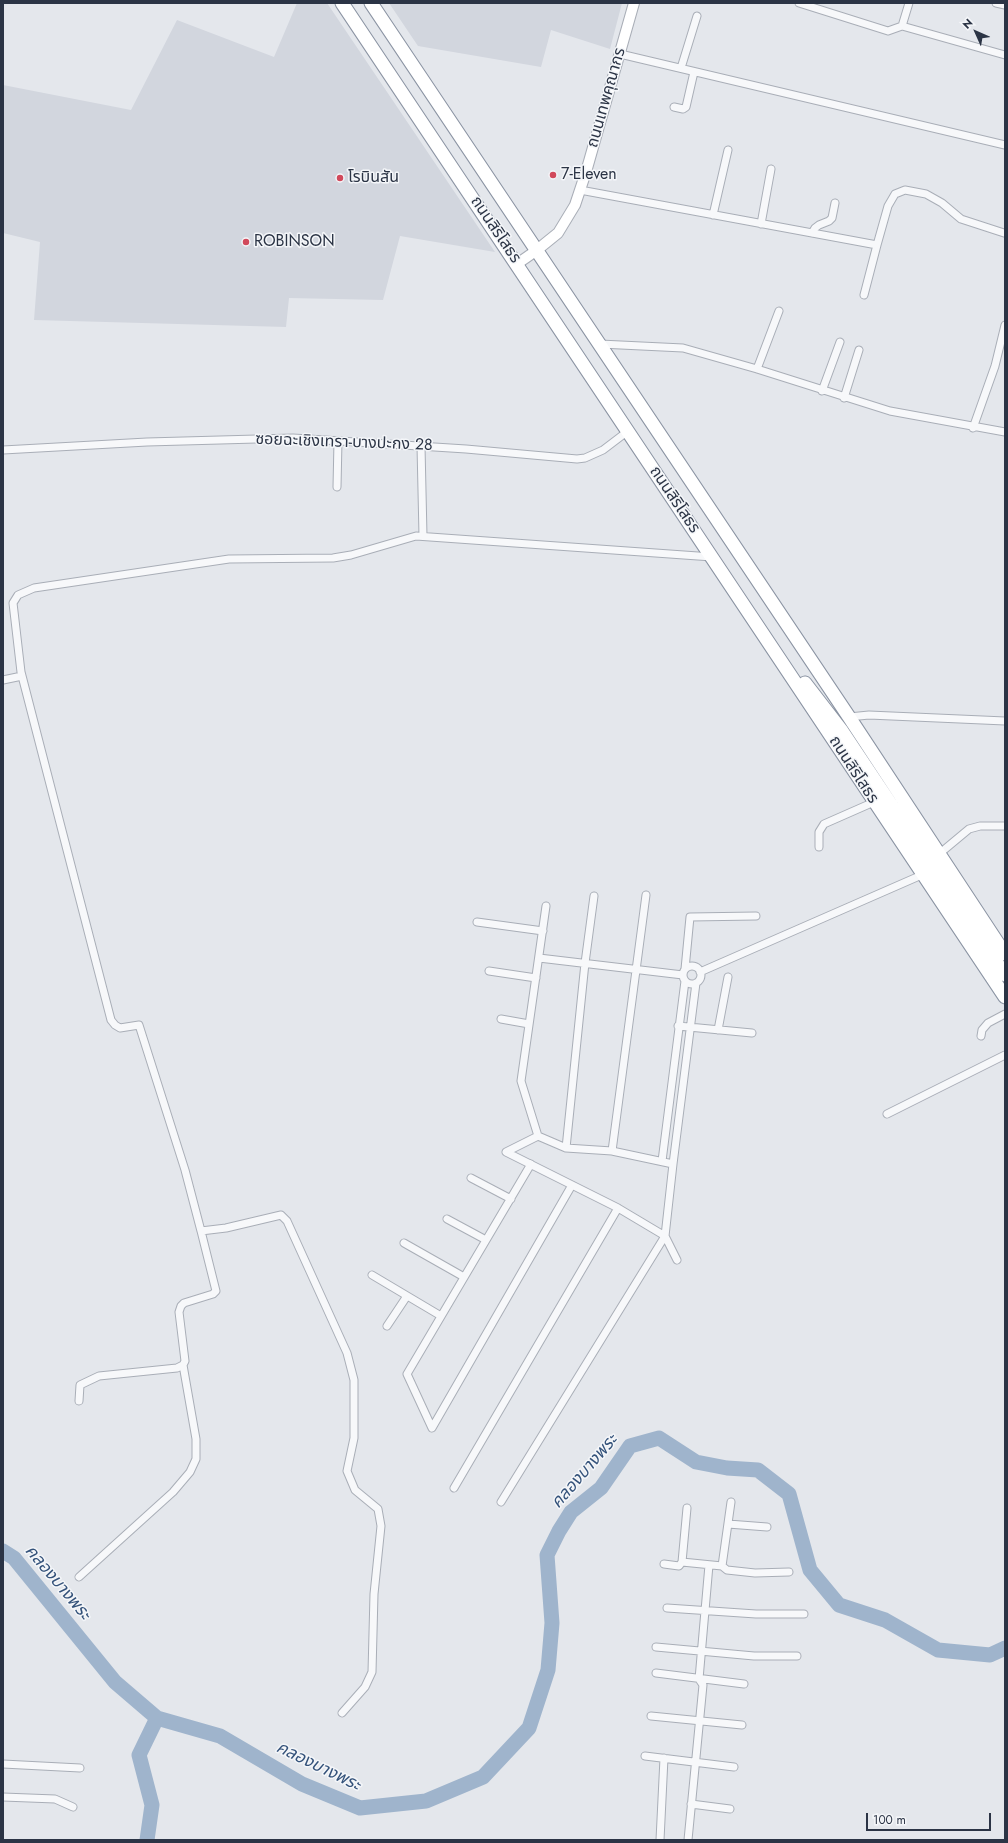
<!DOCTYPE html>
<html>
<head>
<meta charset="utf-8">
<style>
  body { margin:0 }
  #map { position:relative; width:1008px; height:1843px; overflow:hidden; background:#e4e7ec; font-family:Jost,sans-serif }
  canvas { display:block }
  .frame { position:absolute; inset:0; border:4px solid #2b3445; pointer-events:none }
  .north { position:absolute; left:956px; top:12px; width:40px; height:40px; -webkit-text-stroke:3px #f4f6f9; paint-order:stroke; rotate:315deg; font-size:11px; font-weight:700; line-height:16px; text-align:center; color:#2b3445 }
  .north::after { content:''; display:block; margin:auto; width:14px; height:18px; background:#2b3445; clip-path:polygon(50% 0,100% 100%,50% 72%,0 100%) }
  .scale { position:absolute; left:866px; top:1813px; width:125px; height:18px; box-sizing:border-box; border:2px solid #2b3445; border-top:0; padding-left:5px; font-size:12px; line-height:14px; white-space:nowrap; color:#2b3445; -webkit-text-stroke:3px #f4f6f9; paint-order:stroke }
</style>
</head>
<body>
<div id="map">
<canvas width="1008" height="1843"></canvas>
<div class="frame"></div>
<div class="north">N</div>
<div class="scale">100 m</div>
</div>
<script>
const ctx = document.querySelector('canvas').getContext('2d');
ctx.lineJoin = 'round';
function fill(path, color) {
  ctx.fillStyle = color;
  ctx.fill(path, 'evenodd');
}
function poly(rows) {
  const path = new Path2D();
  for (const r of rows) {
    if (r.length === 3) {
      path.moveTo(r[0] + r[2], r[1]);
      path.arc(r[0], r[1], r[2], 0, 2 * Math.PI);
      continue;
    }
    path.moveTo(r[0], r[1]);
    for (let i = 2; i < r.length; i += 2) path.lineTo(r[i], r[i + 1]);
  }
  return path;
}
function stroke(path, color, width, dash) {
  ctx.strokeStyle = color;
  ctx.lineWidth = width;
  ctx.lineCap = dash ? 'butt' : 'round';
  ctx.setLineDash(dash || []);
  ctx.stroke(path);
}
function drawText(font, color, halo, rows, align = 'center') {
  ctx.font = font + ' Jost,"Noto Sans Thai",sans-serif';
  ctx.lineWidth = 3;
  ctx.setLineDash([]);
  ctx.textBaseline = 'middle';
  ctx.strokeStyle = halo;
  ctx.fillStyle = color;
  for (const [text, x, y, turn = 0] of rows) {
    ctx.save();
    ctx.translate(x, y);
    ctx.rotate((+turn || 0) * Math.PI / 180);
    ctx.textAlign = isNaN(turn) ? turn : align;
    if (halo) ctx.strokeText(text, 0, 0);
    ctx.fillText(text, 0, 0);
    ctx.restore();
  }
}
fill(poly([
  [297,3,327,3,495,252,400,236,383,300,289,298,286,327,34,320,40,242,3,233,3,85,131,110,177,20,274,57],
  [389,3,622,3,610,49,551,30,541,67,418,46]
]), '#d2d6de');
stroke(poly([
  [3,1551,14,1558,115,1682,157,1718,220,1736,302,1784,360,1808,426,1801,483,1777,529,1728,548,1670,552,1623,547,1555,559,1531,571,1512,601,1488,630,1446,659,1438,696,1462,727,1468,758,1470,789,1494,810,1570,839,1605,885,1620,938,1650,990,1655,1005,1648],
  [147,1840,152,1805,139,1755,157,1718]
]), '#9fb4cc', 15);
const street = poly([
  [799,3,888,31,902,26,1005,55],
  [996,3,1005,5],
  [902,26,909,3],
  [620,54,1005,145],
  [681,68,697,16],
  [674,107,683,109,686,107,694,72],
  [580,190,877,245,888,206,895,194,905,190,926,194,942,203,961,219,1004,233],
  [713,215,728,150],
  [761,224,771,169],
  [812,233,815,228,819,225,829,221,832,218,835,203],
  [864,295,877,245],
  [600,344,683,348,757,369,890,411,1005,432],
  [757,369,779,311],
  [822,391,840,342],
  [844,398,859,350],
  [973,428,995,366,1005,325],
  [421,446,423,536],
  [3,450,147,442,293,438,466,449,577,459,585,458,603,450,628,431],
  [337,487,338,441],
  [3,680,22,676],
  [849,717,869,715,1005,721],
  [819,847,819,832,824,824,874,802],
  [939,854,969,829,980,826,1005,826],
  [477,922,543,931],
  [539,958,683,975],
  [692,975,9],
  [685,969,690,917,756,916],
  [489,971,536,978],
  [700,972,924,874],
  [501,1019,529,1024],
  [678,1026,752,1033],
  [718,1030,728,977],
  [981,1036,982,1030,988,1023,1005,1014],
  [887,1114,1005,1055],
  [538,1136,521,1081,546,906],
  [566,1148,585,963,594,896],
  [612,1151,646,895],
  [662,1161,685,981],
  [531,1164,407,1374,432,1428,572,1185],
  [471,1178,511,1199],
  [447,1219,486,1240],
  [404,1243,464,1277],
  [677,1260,665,1236,618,1208,506,1152,538,1136,566,1148,612,1151,673,1164,696,983],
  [372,1275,441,1316],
  [387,1326,407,1296],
  [79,1401,80,1385,99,1376,177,1368,183,1365,185,1361,179,1312,181,1306,184,1303,213,1294,216,1291,201,1231],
  [454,1488,618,1208],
  [501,1502,665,1236,673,1164],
  [728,1524,767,1527],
  [682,1562,687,1508],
  [664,1564,679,1566,682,1562,722,1566,727,1570,755,1573,789,1572],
  [722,1566,731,1502],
  [79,1577,173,1492,190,1472,196,1459,196,1439,183,1365],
  [667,1608,756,1614,804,1614],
  [656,1647,754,1656,797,1656],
  [656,1673,744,1684],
  [342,1713,365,1687,372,1672,374,1594,381,1526,378,1509,355,1490,347,1471,354,1438,354,1380,347,1353,287,1221,281,1215,226,1228,201,1231,185,1170,139,1025,120,1028,115,1025,111,1020,21,672,13,603,18,595,34,588,229,559,333,558,351,555,416,536,712,557],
  [651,1716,742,1725],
  [645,1756,734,1767],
  [3,1764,80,1768],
  [3,1797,55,1799,73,1807],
  [691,1804,730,1809],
  [660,1840,664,1758],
  [688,1840,703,1685,699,1679,709,1565]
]);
const secondary = poly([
  [517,264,537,250,558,233,575,205,586,172,634,3]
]);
const highway = poly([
  [342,3,1005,997],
  [371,3,849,717,1005,954],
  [805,683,842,731,1005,975]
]);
stroke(street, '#a9aeb7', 9);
stroke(secondary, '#a9aeb7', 12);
stroke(highway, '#8b94a3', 15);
stroke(street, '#f7f8fa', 7);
stroke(secondary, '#fff', 10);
stroke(highway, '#fff', 13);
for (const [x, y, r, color] of [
  [553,175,4,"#d1495b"],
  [340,178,4,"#d1495b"],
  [246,242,4,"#d1495b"]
]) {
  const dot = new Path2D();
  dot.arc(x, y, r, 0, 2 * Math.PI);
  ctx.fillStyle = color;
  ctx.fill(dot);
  stroke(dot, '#f4f6f9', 1.5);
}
drawText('16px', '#2b3445', '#f4f6f9', [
  ["ถนนเทพคุณากร",607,98,-74],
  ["ถนนสิริโสธร",495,230,56],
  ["ซอยฉะเชิงเทรา-บางปะกง 28",344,443,2],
  ["ถนนสิริโสธร",674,500,56],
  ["ถนนสิริโสธร",853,770,57]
]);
drawText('16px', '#2b3445', '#f4f6f9', [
  ["7-Eleven",561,175],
  ["โรบินสัน",348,178],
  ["ROBINSON",254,242]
], 'left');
drawText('italic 17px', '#34527a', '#f4f6f9', [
  ["คลองบางพระ",585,1472,-49],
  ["คลองบางพระ",57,1583,50],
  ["คลองบางพระ",318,1767,26]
]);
</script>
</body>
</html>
